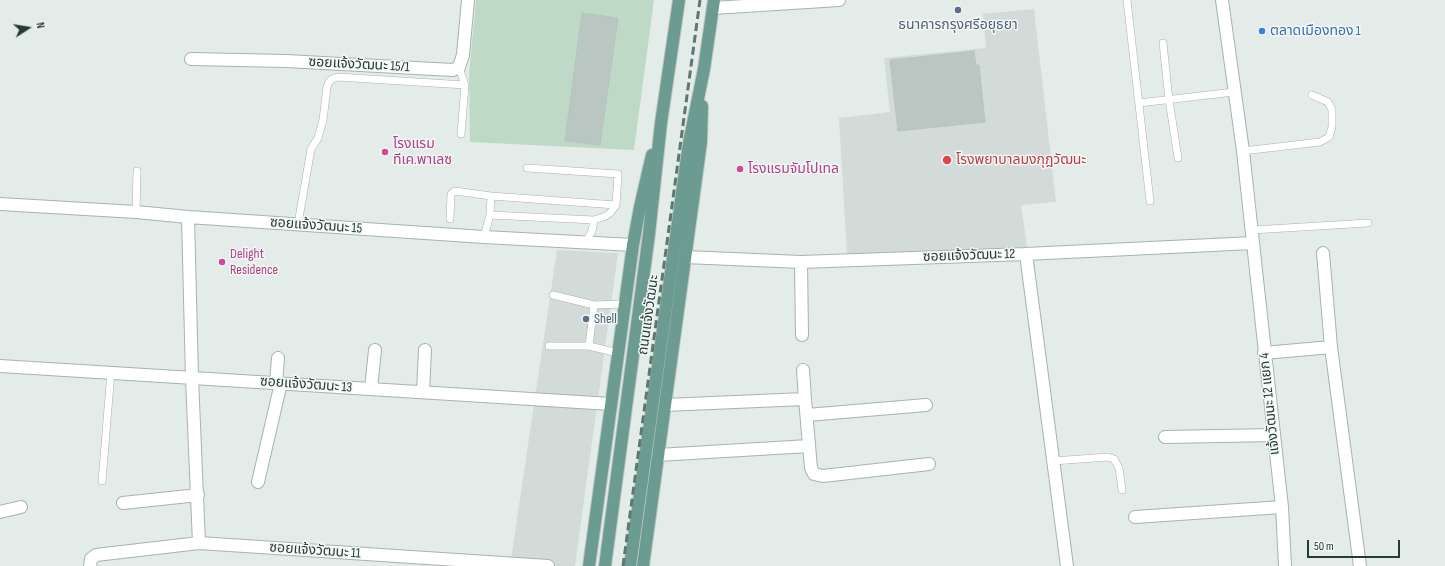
<!DOCTYPE html>
<html>
<head>
<meta charset="utf-8">
<style>
  body { margin:0 }
  #map { position:relative; width:1445px; height:566px; overflow:hidden; background:#e3ece8; font-family:"Sofia Sans Condensed",sans-serif }
  canvas { display:block }
  .north { position:absolute; left:8px; top:8px; width:40px; height:40px; -webkit-text-stroke:3px #f3f8f6; paint-order:stroke; rotate:78deg; font-size:11px; font-weight:700; line-height:16px; text-align:center; color:#253b35 }
  .north::after { content:''; display:block; margin:auto; width:14px; height:18px; background:#253b35; clip-path:polygon(50% 0,100% 100%,50% 72%,0 100%) }
  .scale { position:absolute; left:1307px; top:540px; width:93px; height:18px; box-sizing:border-box; border:2px solid #253b35; border-top:0; padding-left:5px; font-size:12px; line-height:14px; white-space:nowrap; color:#253b35; -webkit-text-stroke:3px #f3f8f6; paint-order:stroke }
</style>
</head>
<body>
<div id="map">
<canvas width="1445" height="566"></canvas>
<div class="north">N</div>
<div class="scale">50 m</div>
</div>
<script>
const ctx = document.querySelector('canvas').getContext('2d');
ctx.lineJoin = 'round';
function fill(path, color) {
  ctx.fillStyle = color;
  ctx.fill(path, 'evenodd');
}
function poly(rows) {
  const path = new Path2D();
  for (const r of rows) {
    path.moveTo(r[0], r[1]);
    for (let i = 2; i < r.length; i += 2) path.lineTo(r[i], r[i + 1]);
  }
  return path;
}
function stroke(path, color, width, dash) {
  ctx.strokeStyle = color;
  ctx.lineWidth = width;
  ctx.lineCap = dash ? 'butt' : 'round';
  ctx.setLineDash(dash || []);
  ctx.stroke(path);
}
function drawText(font, color, halo, rows, align = 'center') {
  ctx.font = font + ' "Sofia Sans Condensed","Noto Sans Thai",sans-serif';
  ctx.lineWidth = 3;
  ctx.setLineDash([]);
  ctx.textBaseline = 'middle';
  ctx.strokeStyle = halo;
  ctx.fillStyle = color;
  for (const [text, x, y, turn = 0] of rows) {
    ctx.save();
    ctx.translate(x, y);
    ctx.rotate((+turn || 0) * Math.PI / 180);
    ctx.textAlign = isNaN(turn) ? turn : align;
    if (halo) ctx.strokeText(text, 0, 0);
    ctx.fillText(text, 0, 0);
    ctx.restore();
  }
}
fill(poly([
  [1034,9,1056,202,1021,205,1027,247,847,254,839,118,890,112,884,58,986,48,983,14],
  [557,250,618,253,575,566,510,566]
]), '#d2dbd7');
fill(poly([
  [476,0,654,0,634,150,470,142,469,74]
]), '#bedac6');
const building = poly([
  [582,13,618,18,600,145,565,141,582,13],
  [974,51,976,65,979,65,985,122,898,131,890,60,974,51]
]);
fill(building, '#b9c6c1');
stroke(building, '#b6c5bf', 1);
const lane = poly([
  [1127,0,1150,201],
  [1163,43,1169,100,1178,158],
  [459,67,465,85,461,134],
  [1139,103,1234,92],
  [1243,151,1320,142,1329,137,1332,127,1332,110,1328,102,1312,95],
  [527,168,618,174,616,205,610,213,606,216,594,220,592,231,586,242],
  [136,212,137,171],
  [490,215,594,220],
  [450,219,451,194,455,191,491,196,616,205],
  [298,224,311,149,318,138,323,120,327,87,329,82,332,79,337,77,465,85],
  [1252,230,1368,223],
  [484,237,490,215,491,196],
  [553,295,594,305,589,346],
  [594,305,624,304],
  [549,346,589,346,618,353],
  [1053,461,1108,457,1114,459,1119,468,1122,490],
  [102,481,111,372]
]);
const street = poly([
  [1222,0,1243,151,1253,243,1282,507,1285,566],
  [713,8,839,0],
  [191,59,286,61,453,70,459,67,463,55,468,0],
  [0,204,136,212,188,217,484,237,633,245],
  [188,217,192,378,199,543],
  [1323,253,1331,347,1360,566],
  [1026,254,1067,566],
  [685,257,801,262,1026,254,1253,243],
  [801,262,802,335],
  [1264,353,1331,347],
  [0,366,611,404],
  [803,370,805,399],
  [276,383,278,358],
  [371,389,375,350],
  [423,392,425,350],
  [665,405,805,399,811,468,814,474,823,476,929,464],
  [807,415,926,405],
  [1165,437,1274,435],
  [658,455,809,446],
  [258,482,281,383],
  [123,503,198,495],
  [0,512,21,507],
  [1135,517,1282,507],
  [90,566,91,559,96,555,199,543,548,566]
]);
const primary = poly([
  [589,566,633,245,640,207,652,155],
  [605,566,649,234,661,123,679,0],
  [630,566,689,143,704,69,714,0],
  [643,566,701,142,702,106]
]);
stroke(lane, '#a6b3af', 8);
stroke(street, '#a6b3af', 14);
stroke(primary, '#c2c8c6', 14);
stroke(lane, '#fff', 7);
stroke(street, '#fff', 12);
stroke(primary, '#6c9c91', 12);
stroke(poly([
  [623,566,700,0]
]), '#5f7771', 3, [8, 4]);
for (const [x, y, r, color] of [
  [958,10,4,"#5c6f8a"],
  [1262,31,4,"#3f7fe0"],
  [385,152,4,"#d1479c"],
  [947,160,5,"#e0444e"],
  [740,169,4,"#d1479c"],
  [222,262,4,"#d1479c"],
  [586,319,4,"#5c6f8a"]
]) {
  const dot = new Path2D();
  dot.arc(x, y, r, 0, 2 * Math.PI);
  ctx.fillStyle = color;
  ctx.fill(dot);
  stroke(dot, '#f3f8f6', 1.5);
}
drawText('14px', '#4e5e75', '#f3f8f6', [
  ["ธนาคารกรุงศรีอยุธยา",958,25],
  ["Shell",594,319,"left"]
]);
drawText('14px', '#366cbe', '#f3f8f6', [
  ["ตลาดเมืองทอง 1",1270,31]
], 'left');
drawText('14px', '#253b35', '#f3f8f6', [
  ["ซอยแจ้งวัฒนะ 15/1",359,65,3],
  ["ซอยแจ้งวัฒนะ 15",316,226,4],
  ["ซอยแจ้งวัฒนะ 12",969,256,-2],
  ["ถนนแจ้งวัฒนะ",649,315,-82],
  ["ซอยแจ้งวัฒนะ 13",306,385,4],
  ["แจ้งวัฒนะ 12 แยก 4",1270,404,-96],
  ["ซอยแจ้งวัฒนะ 11",315,551,4]
]);
drawText('14px', '#b23c85', '#f3f8f6', [
  ["โรงแรม",393,144],
  ["ทีเค.พาเลซ",393,160],
  ["โรงแรมจัมโปเทล",748,169],
  ["Delight",230,254],
  ["Residence",230,270]
], 'left');
drawText('14px', '#be3a42', '#f3f8f6', [
  ["โรงพยาบาลมงกุฎวัฒนะ",956,160]
], 'left');
</script>
</body>
</html>
